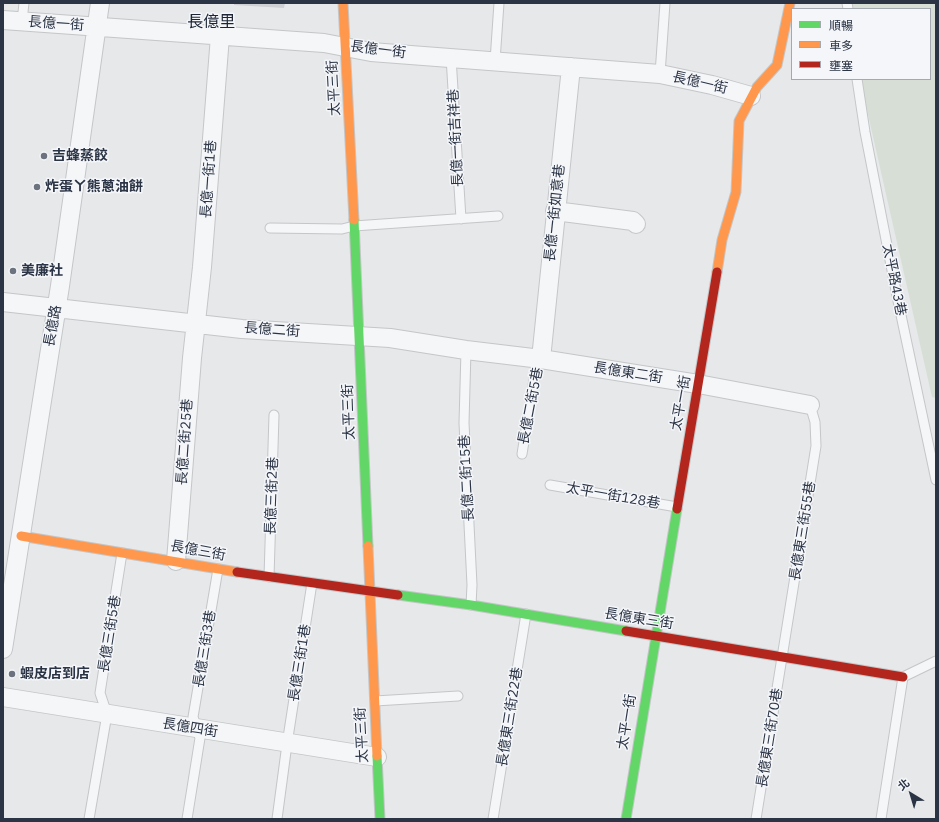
<!DOCTYPE html>
<html>
<head>
<meta charset="utf-8">
<style>
  body { margin:0 }
  #map { position:relative; width:939px; height:822px; overflow:hidden; background:#e6e8ea; font-family:"IBM Plex Sans","Noto Sans TC",sans-serif }
  canvas { display:block }
  .frame { position:absolute; inset:0; border:4px solid #2b3445; pointer-events:none }
  .legend { position:absolute; left:791px; top:8px; width:140px; height:72px; box-sizing:border-box; background:#f4f6f9; border:1px solid #a4a8b1; margin:0; padding:5px 7px; list-style:none; font-size:12px; color:#2b3445 }
  .legend li { display:flex; align-items:center; gap:8px; height:20px }
  .legend b { width:20px; border:1px solid #a4a8b1 }
  .north { position:absolute; left:891px; top:774px; width:40px; height:40px; -webkit-text-stroke:3px #f4f6f9; paint-order:stroke; rotate:322deg; font-size:11px; font-weight:700; line-height:16px; text-align:center; color:#2b3445 }
  .north::after { content:''; display:block; margin:auto; width:14px; height:18px; background:#2b3445; clip-path:polygon(50% 0,100% 100%,50% 72%,0 100%) }
</style>
</head>
<body>
<div id="map">
<canvas width="939" height="822"></canvas>
<div class="frame"></div>
<ul class="legend">
<li><b style="height:5px;background:#63d668"></b>順暢</li>
<li><b style="height:5px;background:#ff974d"></b>車多</li>
<li><b style="height:5px;background:#b3261e"></b>壅塞</li>
</ul>
<div class="north">北</div>
</div>
<script>
const ctx = document.querySelector('canvas').getContext('2d');
ctx.lineJoin = 'round';
function fill(path, color) {
  ctx.fillStyle = color;
  ctx.fill(path, 'evenodd');
}
function poly(rows) {
  const path = new Path2D();
  for (const r of rows) {
    path.moveTo(r[0], r[1]);
    for (let i = 2; i < r.length; i += 2) path.lineTo(r[i], r[i + 1]);
  }
  return path;
}
function stroke(path, color, width, dash) {
  ctx.strokeStyle = color;
  ctx.lineWidth = width;
  ctx.lineCap = dash ? 'butt' : 'round';
  ctx.setLineDash(dash || []);
  ctx.stroke(path);
}
function drawText(font, color, halo, rows, align = 'center') {
  ctx.font = font + ' "IBM Plex Sans","Noto Sans TC",sans-serif';
  ctx.lineWidth = 3;
  ctx.setLineDash([]);
  ctx.textBaseline = 'middle';
  ctx.strokeStyle = halo;
  ctx.fillStyle = color;
  for (const [text, x, y, turn = 0] of rows) {
    ctx.save();
    ctx.translate(x, y);
    ctx.rotate((+turn || 0) * Math.PI / 180);
    ctx.textAlign = isNaN(turn) ? turn : align;
    if (halo) ctx.strokeText(text, 0, 0);
    ctx.fillText(text, 0, 0);
    ctx.restore();
  }
}
fill(poly([
  [843,3,936,3,936,398,932,397,860,79,930,79,930,9,845,9]
]), '#d6ded6');
fill(poly([
  [234,3,285,3,284,8,234,5]
]), '#ced0d3');
const lane = poly([
  [847,3,848,9],
  [22,21,24,3],
  [451,57,461,219],
  [495,61,499,3],
  [660,74,665,3],
  [857,79,865,132,898,301,936,480],
  [270,228,342,229,354,226,498,216],
  [466,350,464,423,472,585,471,605],
  [522,454,536,367,541,359],
  [550,485,677,507],
  [269,577,274,415],
  [375,701,458,696],
  [89,819,107,714,100,693,122,553],
  [187,819,200,738,193,717,218,569],
  [277,819,287,744,312,583],
  [493,819,526,614],
  [756,819,816,446,815,422,810,405],
  [881,819,903,677,936,661]
]);
const street = poly([
  [3,20,324,43,371,52,660,74,712,85,751,96],
  [555,211,633,221,636,224],
  [3,302,242,329,390,338,466,350,541,359,698,384,810,405],
  [541,359,571,67],
  [176,561,192,358,202,267,220,36],
  [3,649,60,286,100,3],
  [3,697,377,757]
]);
const fast = poly([
  [354,220,368,546],
  [398,595,471,605,626,631],
  [377,756,380,819],
  [626,819,677,509]
]);
const slow = poly([
  [343,3,354,220],
  [717,272,722,240,736,192,739,121,757,87,777,65,790,3],
  [21,536,237,572],
  [368,546,377,756]
]);
const jam = poly([
  [677,509,717,272],
  [237,572,398,595],
  [626,631,903,677]
]);
stroke(lane, '#c4c6c8', 11);
stroke(street, '#c4c6c8', 20);
stroke(fast, '#c4c6c8', 11);
stroke(slow, '#c4c6c8', 11);
stroke(jam, '#c4c6c8', 11);
stroke(lane, '#f5f6f7', 9);
stroke(street, '#f5f6f7', 18);
stroke(fast, '#63d668', 9);
stroke(slow, '#ff974d', 9);
stroke(jam, '#b3261e', 9);
for (const [x, y, r, color] of [
  [44,156,4,"#6c737f"],
  [37,187,4,"#6c737f"],
  [13,271,4,"#6c737f"],
  [12,674,4,"#6c737f"]
]) {
  const dot = new Path2D();
  dot.arc(x, y, r, 0, 2 * Math.PI);
  ctx.fillStyle = color;
  ctx.fill(dot);
  stroke(dot, '#f4f6f9', 1.5);
}
drawText('14px', '#2b3445', '#f4f6f9', [
  ["長億一街",56,24,4],
  ["長億一街",378,50,7],
  ["長億一街",700,83,13],
  ["太平三街",334,88,-93],
  ["長億一街吉祥巷",456,138,-93],
  ["長億一街1巷",209,179,-86],
  ["長億一街如意巷",555,213,-84],
  ["太平路43巷",894,280,79],
  ["長億路",53,326,-80],
  ["長億二街",272,330,4],
  ["長億東二街",628,373,9],
  ["太平一街",681,403,-80],
  ["長億二街5巷",531,406,-79],
  ["太平三街",349,412,-92],
  ["長億二街25巷",185,442,-86],
  ["長億二街15巷",467,478,-93],
  ["長億三街2巷",272,496,-88],
  ["太平一街128巷",613,496,10],
  ["長億東三街55巷",803,531,-81],
  ["長億三街",198,551,10],
  ["長億東三街",639,619,9],
  ["長億三街5巷",110,634,-81],
  ["長億三街3巷",205,649,-81],
  ["長億三街1巷",300,663,-81],
  ["長億東三街22巷",510,717,-81],
  ["太平一街",627,722,-81],
  ["長億四街",190,728,9],
  ["太平三街",362,735,-93],
  ["長億東三街70巷",770,738,-81]
]);
drawText('bold 14px', '#2b3445', '#f4f6f9', [
  ["吉蜂蒸餃",52,156],
  ["炸蛋ㄚ熊蔥油餅",45,187],
  ["美廉社",21,271],
  ["蝦皮店到店",20,674]
], 'left');
drawText('16px', '#1d2536', '#f4f6f9', [
  ["長億里",211,22]
]);
</script>
</body>
</html>
